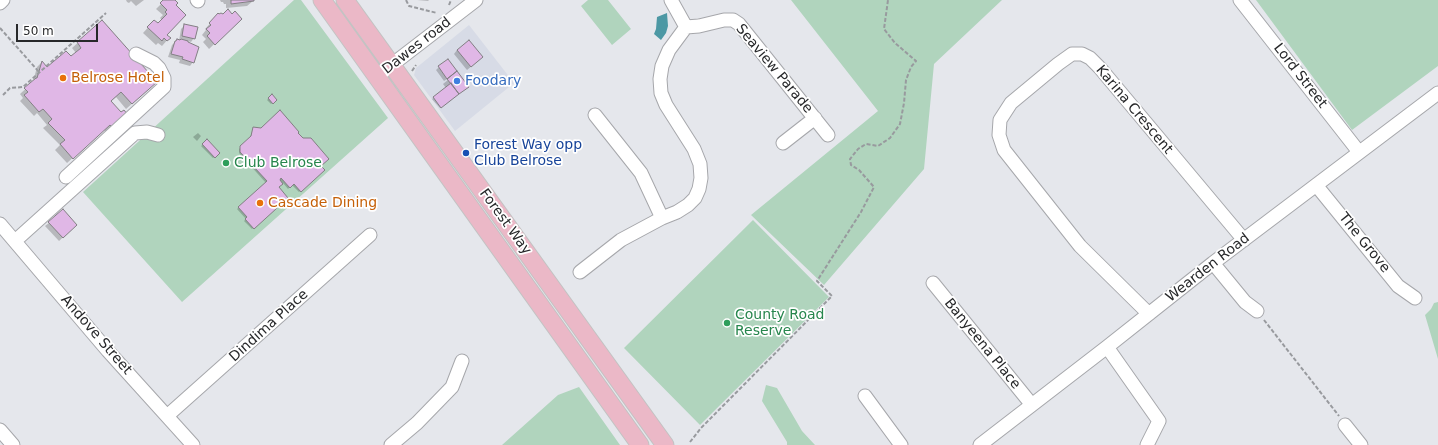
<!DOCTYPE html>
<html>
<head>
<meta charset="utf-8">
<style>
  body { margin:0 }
  #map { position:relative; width:1438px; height:445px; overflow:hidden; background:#e5e7ec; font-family:"DejaVu Sans",sans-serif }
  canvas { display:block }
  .scale { position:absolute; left:16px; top:24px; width:82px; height:18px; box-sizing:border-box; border:2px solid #27282a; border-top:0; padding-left:5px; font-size:12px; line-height:14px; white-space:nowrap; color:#27282a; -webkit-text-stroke:3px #fff; paint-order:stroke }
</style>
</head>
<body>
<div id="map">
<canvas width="1438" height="445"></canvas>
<div class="scale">50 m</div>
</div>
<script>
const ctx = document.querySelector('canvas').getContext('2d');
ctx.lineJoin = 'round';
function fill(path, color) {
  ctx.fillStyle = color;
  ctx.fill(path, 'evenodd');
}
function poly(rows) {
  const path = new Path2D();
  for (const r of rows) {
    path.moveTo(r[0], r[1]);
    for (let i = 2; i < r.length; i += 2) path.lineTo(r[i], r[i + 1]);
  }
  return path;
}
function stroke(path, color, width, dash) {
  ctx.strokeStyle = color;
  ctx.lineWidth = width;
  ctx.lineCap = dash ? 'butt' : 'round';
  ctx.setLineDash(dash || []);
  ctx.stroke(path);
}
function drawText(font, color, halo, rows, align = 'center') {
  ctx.font = font + ' "DejaVu Sans",sans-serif';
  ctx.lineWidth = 3.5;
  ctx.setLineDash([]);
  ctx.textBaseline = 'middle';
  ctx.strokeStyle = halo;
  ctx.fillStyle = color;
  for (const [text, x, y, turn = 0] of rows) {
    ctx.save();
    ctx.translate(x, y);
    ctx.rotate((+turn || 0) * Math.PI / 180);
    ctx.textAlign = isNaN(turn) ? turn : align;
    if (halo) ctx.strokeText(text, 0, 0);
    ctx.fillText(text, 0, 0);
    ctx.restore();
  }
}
fill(poly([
  [469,25,514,83,455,131,414,75,416,68]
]), '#d7dbe6');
fill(poly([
  [294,0,301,0,388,118,182,302,83,192],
  [588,0,608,0,631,29,612,45,581,6],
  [791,0,1002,0,934,64,924,169,824,285,751,215,878,111],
  [1256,0,1438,0,1438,66,1352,130],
  [753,220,829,297,700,425,624,348],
  [1438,302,1438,359,1425,315,1431,309,1434,303],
  [766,385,777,388,802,431,815,445,787,445,787,442,762,401],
  [579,387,620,445,502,445,558,395]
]), '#b0d4bd');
fill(poly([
  [667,13,668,26,666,33,661,40,654,34,656,29,657,17]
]), '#4c98a4');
fill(poly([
  [126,0,144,0,136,6,131,1,129,3,127,2],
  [165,0,174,0,175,5,166,35,169,38,162,46,158,43,156,45,143,33,154,21,158,25,162,20,160,18,163,15,156,9],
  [220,0,253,0,253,1,247,6,226,8,226,4,224,4,223,2,221,2],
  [417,0,429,0,428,1],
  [218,15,232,15,240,19,209,49,203,42,206,39,202,35,206,30,205,29],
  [102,21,151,87,126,109,116,97,110,102,121,114,107,133,104,130,67,163,55,150,60,145,43,128,47,125,37,113,34,116,20,101,23,98,20,94,33,82,37,67,42,62,47,69,71,58,76,53,72,48],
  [185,25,194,38,191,42,184,40,193,62,190,66,179,63,180,60,168,57,172,45,177,40,179,41,181,29],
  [457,50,479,60,467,70,454,54],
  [439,67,468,87,440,108,432,99,446,88,443,84,448,80,447,79,444,81,436,70],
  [272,95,276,100,271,104,267,100],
  [253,128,297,133,324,170,299,192,292,185,288,189,283,183,278,187,287,197,252,229,244,221,246,219,237,209,266,183,239,153,239,149,250,138],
  [198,133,201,136,197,141,193,137],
  [207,141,219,153,213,158,201,146],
  [49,223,73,228,59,241,45,226]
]), '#0003');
const building = poly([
  [163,0,175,0,178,3,176,5,186,15,167,35,171,38,167,41,164,38,162,41,147,27,154,20,158,23,167,14,165,12,167,10,160,3,163,0],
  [231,0,254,0,254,1,231,4,231,0],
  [228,9,232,14,235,11,242,19,215,45,207,36,210,33,206,29,211,25,209,23,218,13,219,14,221,13,223,14,228,9],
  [102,20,157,82,132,104,121,92,111,101,121,112,124,110,128,115,113,128,110,125,73,159,60,144,65,140,48,123,52,119,43,109,39,112,24,95,28,92,24,88,36,78,37,78,42,61,47,67,66,51,71,56,81,48,77,42,102,20],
  [184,24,198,27,195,39,182,36,184,24],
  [177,39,180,40,181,39,188,41,188,42,199,47,194,63,182,59,183,57,171,54,175,41,176,41,177,39],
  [469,40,483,57,471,67,457,50,469,40],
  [448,59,457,71,447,79,438,66,448,59],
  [457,71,469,87,459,94,447,79,457,71],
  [451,83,459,94,441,108,433,97,451,83],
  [272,94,277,100,273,104,268,98,272,94],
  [280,110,299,132,298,133,303,138,311,138,329,159,321,166,325,170,301,192,294,184,290,188,281,178,280,180,283,184,279,187,288,198,254,229,245,219,247,217,238,207,267,181,240,152,240,146,251,136,253,127,261,128,280,110],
  [207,139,220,153,215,158,202,144,207,139],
  [63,209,77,225,63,238,48,222,63,209]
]);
fill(building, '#e0b7e6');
stroke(building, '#827f83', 1);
const minor = poly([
  [197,0,198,1],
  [671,0,686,27],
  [1240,0,1359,152],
  [0,3,3,0],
  [376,77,476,0],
  [595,115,641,173,662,218],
  [783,143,815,118],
  [66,177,164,87,164,78,159,68,154,63,136,54],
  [1316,185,1398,286,1415,298],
  [0,224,108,351,193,445],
  [15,241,135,133,147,132,158,135],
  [1213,263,1245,302,1257,311],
  [580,272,621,240,662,218,677,212,688,205,695,198,699,189,701,178,700,164,694,149,666,105,661,93,660,79,662,66,669,50,686,27,699,26,724,20,733,20,739,24,828,135],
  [933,283,1032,405],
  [1149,314,1080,246,1004,150,999,135,1000,120,1011,103,1058,64,1072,54,1082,54,1090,58,1100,68,1244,240],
  [1107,347,1159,421,1147,445],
  [865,396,901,445],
  [167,416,370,235],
  [1345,425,1361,445],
  [0,430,13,445],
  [391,445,417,423,452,387,462,361],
  [980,445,1107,347,1213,263,1438,93]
]);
const major = poly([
  [322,0,640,445],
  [345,0,665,445]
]);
stroke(minor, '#a6a7ab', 15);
stroke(major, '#c3c3c3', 19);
stroke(poly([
  [406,0,409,6,437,13],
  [449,5,451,0],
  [0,28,39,72],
  [412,71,416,65],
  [3,95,10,88,23,87,106,13],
  [1264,320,1339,416],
  [690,442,701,428,832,296,817,281,861,212,874,187,859,170,851,165,850,159,858,149,866,144,878,146,890,138,900,124,904,103,906,80,911,67,916,61,895,43,884,29,888,0]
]), '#989a9e', 2, [4, 2]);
stroke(minor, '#fff', 13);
stroke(major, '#ebb8c7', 17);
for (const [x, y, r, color] of [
  [63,78,4,"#e8710a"],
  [457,81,4,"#3f7fe0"],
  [466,153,4,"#1a4fb4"],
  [226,163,4,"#2e9e5b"],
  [260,203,4,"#e8710a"],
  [727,323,4,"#2e9e5b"]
]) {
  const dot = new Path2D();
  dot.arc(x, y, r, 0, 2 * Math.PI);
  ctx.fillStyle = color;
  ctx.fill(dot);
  stroke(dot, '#fff', 1.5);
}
drawText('14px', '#27282a', '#fff', [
  ["Dawes road",417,46,-38],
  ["Seaview Parade",774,69,50],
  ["Lord Street",1300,76,52],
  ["Karina Crescent",1134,110,50],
  ["Forest Way",505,222,54],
  ["The Grove",1364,243,51],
  ["Wearden Road",1208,268,-38],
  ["Dindima Place",269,326,-42],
  ["Andove Street",96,335,49],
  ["Banyeena Place",982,344,51]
]);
drawText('14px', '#c56008', '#fff', [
  ["Belrose Hotel",71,78],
  ["Cascade Dining",268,203]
], 'left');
drawText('14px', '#366cbe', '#fff', [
  ["Foodary",465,81]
], 'left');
drawText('14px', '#164399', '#fff', [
  ["Forest Way opp",474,145],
  ["Club Belrose",474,161]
], 'left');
drawText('14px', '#27864d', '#fff', [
  ["Club Belrose",234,163],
  ["County Road",735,315],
  ["Reserve",735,331]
], 'left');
</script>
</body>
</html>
